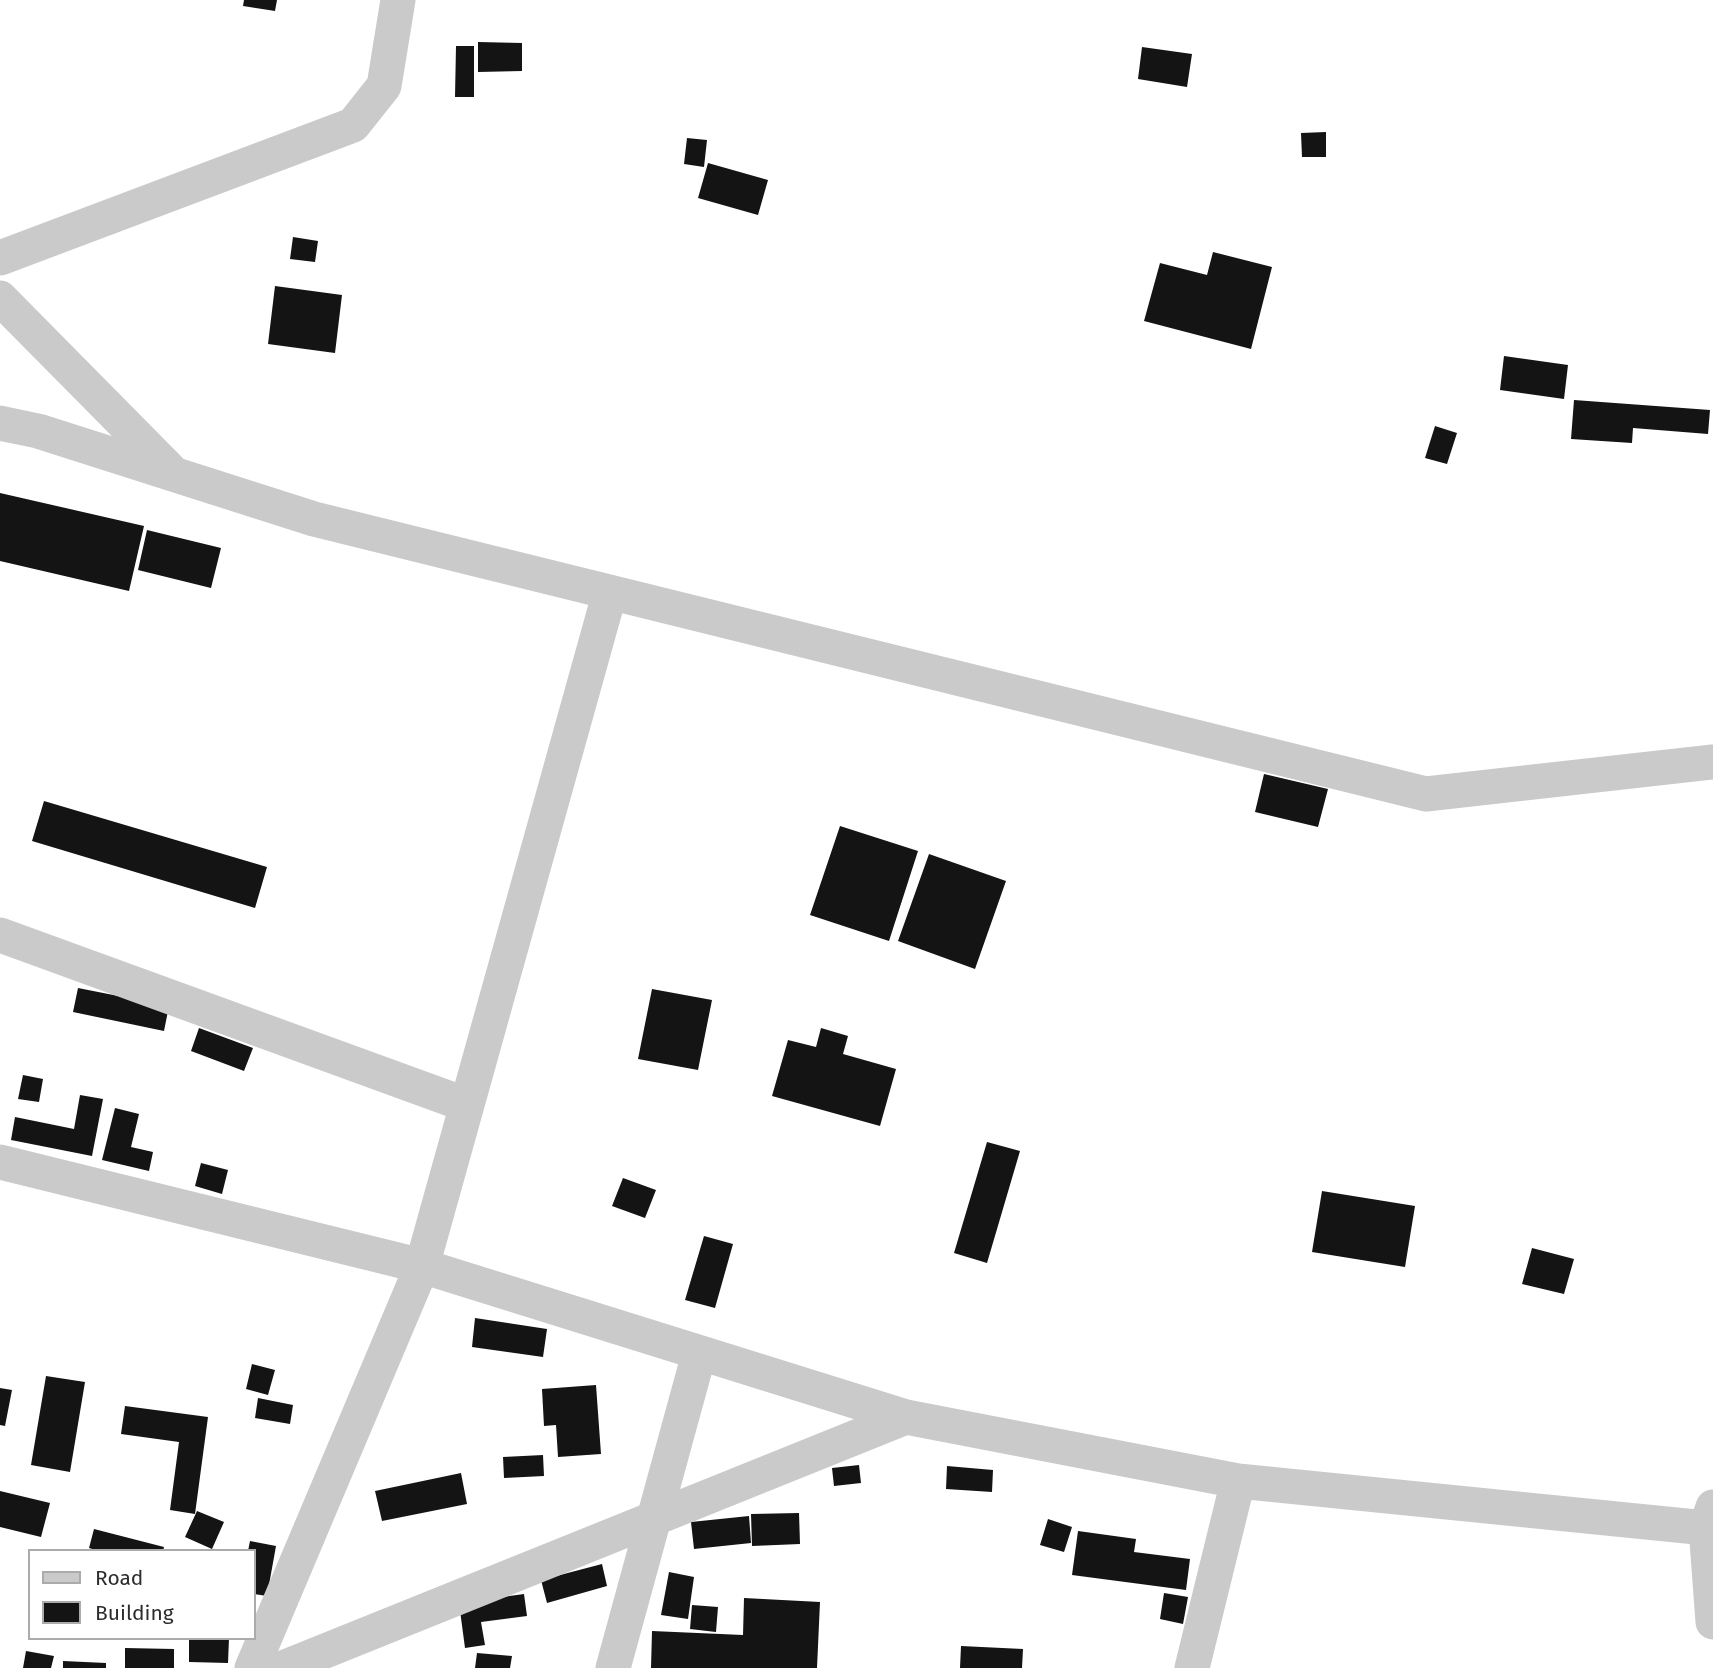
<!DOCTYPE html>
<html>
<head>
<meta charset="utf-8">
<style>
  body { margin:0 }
  #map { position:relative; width:1713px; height:1668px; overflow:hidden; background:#fff; font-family:"Fira Sans",sans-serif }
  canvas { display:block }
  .legend { position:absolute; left:28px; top:1549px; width:228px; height:91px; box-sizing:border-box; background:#fff; border:2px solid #ababab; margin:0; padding:9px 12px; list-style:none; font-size:21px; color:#2d2d2d }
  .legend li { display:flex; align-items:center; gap:14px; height:35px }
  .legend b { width:35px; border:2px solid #ababab }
</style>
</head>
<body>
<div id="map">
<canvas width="1713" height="1668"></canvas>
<ul class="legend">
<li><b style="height:9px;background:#cacaca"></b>Road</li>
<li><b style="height:19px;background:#141414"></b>Building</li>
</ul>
</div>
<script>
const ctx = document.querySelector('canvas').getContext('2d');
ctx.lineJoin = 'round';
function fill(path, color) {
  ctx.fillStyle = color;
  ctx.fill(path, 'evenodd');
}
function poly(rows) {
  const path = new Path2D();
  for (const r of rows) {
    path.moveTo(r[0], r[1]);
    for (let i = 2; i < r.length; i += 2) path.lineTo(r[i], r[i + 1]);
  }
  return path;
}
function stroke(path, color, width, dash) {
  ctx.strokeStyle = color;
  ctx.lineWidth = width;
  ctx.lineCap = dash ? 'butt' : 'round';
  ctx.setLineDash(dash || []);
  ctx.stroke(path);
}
fill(poly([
  [244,0,277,0,275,11,243,6],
  [478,42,522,43,522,71,478,72],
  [456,46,474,46,474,97,455,97],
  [1142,47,1192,54,1187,87,1138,79],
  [1326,132,1326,157,1302,157,1301,133],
  [687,138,707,140,704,167,684,164],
  [708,163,768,180,758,215,698,198],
  [293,237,318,241,315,262,290,259],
  [1213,252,1272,267,1251,349,1144,321,1160,263,1207,275],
  [275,286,342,295,335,353,268,344],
  [1504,356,1568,365,1564,399,1500,390],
  [1574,400,1710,410,1708,434,1633,428,1632,443,1571,439],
  [1435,426,1457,433,1447,464,1425,458],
  [0,493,144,526,129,591,0,561],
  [147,530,221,548,211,588,138,570],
  [1264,774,1328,789,1318,827,1255,812],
  [44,801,267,867,255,908,32,841],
  [840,826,918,851,889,941,810,915],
  [929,854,1006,881,975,969,898,941],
  [78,988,169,1006,164,1031,73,1012],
  [652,989,712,1000,698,1070,638,1059],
  [199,1028,253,1048,244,1071,191,1051],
  [821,1028,848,1036,843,1054,896,1069,880,1126,772,1096,788,1040,816,1047],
  [23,1075,43,1079,39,1102,18,1099],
  [80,1095,103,1099,92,1156,11,1140,15,1117,74,1129],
  [115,1108,139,1114,131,1147,153,1152,149,1171,102,1160],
  [987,1142,1020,1151,987,1263,954,1253],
  [201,1163,228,1170,222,1194,195,1186],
  [623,1178,656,1190,645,1218,612,1206],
  [1322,1191,1415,1206,1405,1267,1312,1252],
  [704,1236,733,1244,715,1308,685,1300],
  [1532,1248,1574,1259,1564,1294,1522,1284],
  [475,1318,547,1329,543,1357,472,1347],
  [252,1364,275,1370,268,1395,246,1389],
  [46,1376,85,1382,70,1472,31,1465],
  [596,1385,601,1454,558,1457,556,1425,544,1426,542,1389],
  [0,1388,12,1390,5,1426,0,1425],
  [258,1398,293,1405,290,1424,255,1418],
  [125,1406,208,1417,195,1514,170,1510,179,1442,121,1434],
  [543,1455,544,1476,504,1478,503,1457],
  [859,1465,861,1483,834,1486,832,1468],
  [947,1466,993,1470,992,1492,946,1489],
  [461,1473,467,1504,382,1521,375,1491],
  [0,1491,50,1503,41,1537,0,1527],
  [197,1511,224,1522,212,1549,185,1537],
  [799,1513,800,1544,752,1546,751,1514],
  [749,1516,751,1543,694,1549,691,1522],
  [1048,1519,1072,1527,1064,1552,1040,1545],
  [94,1529,164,1547,163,1551,99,1551,89,1548],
  [1078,1531,1136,1539,1134,1552,1190,1559,1186,1590,1072,1575],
  [250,1541,276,1546,267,1596,254,1594,254,1551,248,1551],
  [602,1564,607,1586,547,1603,541,1580],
  [669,1572,694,1577,688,1619,661,1615],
  [1164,1593,1188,1597,1183,1624,1160,1619],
  [524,1594,527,1616,481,1622,485,1645,465,1648,459,1603],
  [744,1598,820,1602,817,1668,651,1668,652,1631,743,1635],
  [692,1605,718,1607,716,1632,690,1629],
  [189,1638,229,1638,228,1663,189,1662],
  [961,1646,1023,1649,1022,1668,960,1668],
  [125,1648,174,1649,174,1668,125,1668],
  [26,1651,54,1656,51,1668,23,1668],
  [477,1653,512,1656,510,1668,475,1668],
  [63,1661,106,1663,106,1668,63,1668]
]), '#141414');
stroke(poly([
  [0,258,353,125,384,86,398,0],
  [0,298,172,472],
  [0,423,38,431,314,519,1426,794,1713,762],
  [0,935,467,1105],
  [0,1162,422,1266,906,1417,1238,1481,1706,1528],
  [1713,1507,1706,1528,1713,1622],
  [252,1668,422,1266,610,592],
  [283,1668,906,1417],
  [613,1668,699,1354],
  [1192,1668,1238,1481]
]), '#cacaca', 35);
</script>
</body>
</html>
